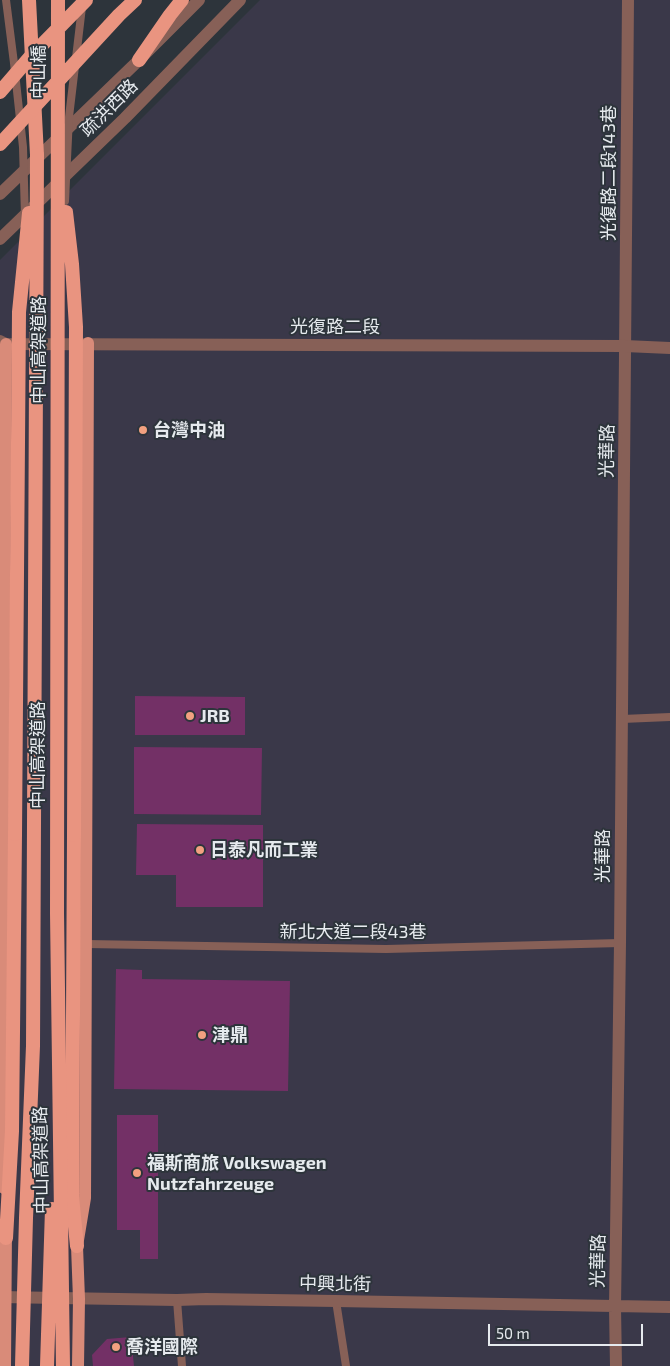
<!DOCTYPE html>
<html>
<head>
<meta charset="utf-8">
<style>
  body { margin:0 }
  #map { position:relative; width:670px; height:1366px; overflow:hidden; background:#2d343b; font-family:"Exo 2",sans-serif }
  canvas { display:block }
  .scale { position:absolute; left:488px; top:1324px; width:155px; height:22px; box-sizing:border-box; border:2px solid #e6eaee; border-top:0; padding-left:6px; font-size:15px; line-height:18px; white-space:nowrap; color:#e6eaee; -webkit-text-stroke:4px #2d343b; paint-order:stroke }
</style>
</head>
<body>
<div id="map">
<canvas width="670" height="1366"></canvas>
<div class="scale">50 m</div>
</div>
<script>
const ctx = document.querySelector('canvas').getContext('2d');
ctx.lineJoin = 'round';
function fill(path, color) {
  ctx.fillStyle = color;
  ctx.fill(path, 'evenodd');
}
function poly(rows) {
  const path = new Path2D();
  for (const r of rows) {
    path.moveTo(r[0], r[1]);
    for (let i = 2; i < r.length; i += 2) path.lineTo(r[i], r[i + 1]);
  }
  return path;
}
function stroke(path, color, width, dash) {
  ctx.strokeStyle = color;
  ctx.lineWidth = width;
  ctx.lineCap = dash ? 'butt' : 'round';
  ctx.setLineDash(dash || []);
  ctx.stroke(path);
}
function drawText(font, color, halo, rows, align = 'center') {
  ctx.font = font + ' "Exo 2","Noto Sans TC",sans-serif';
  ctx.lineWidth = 4;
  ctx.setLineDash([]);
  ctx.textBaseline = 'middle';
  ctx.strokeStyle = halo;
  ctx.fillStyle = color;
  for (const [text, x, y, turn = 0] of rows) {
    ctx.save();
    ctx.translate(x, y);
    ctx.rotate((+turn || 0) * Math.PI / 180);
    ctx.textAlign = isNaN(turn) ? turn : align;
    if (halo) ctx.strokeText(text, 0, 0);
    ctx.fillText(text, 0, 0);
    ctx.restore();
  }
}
fill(poly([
  [260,0,670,0,670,1366,0,1366,0,260]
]), '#3a3849');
fill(poly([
  [135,696,245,697,245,735,135,735],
  [134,747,262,748,261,815,134,814],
  [137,824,263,825,263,907,176,907,176,875,136,875],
  [116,969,142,970,142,979,290,981,288,1091,114,1089],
  [117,1115,158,1115,158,1259,140,1259,140,1230,117,1230],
  [131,1337,134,1366,93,1366,92,1355,107,1339]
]), '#733066');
stroke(poly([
  [622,719,670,717],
  [86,944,386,949,620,943],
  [177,1300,182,1366],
  [336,1301,346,1366]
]), '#876057', 8);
stroke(poly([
  [0,1297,177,1300,206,1299,336,1301,670,1307],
  [616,1366,615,1307,620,943,628,0]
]), '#876057', 12);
stroke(poly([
  [0,194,139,60,199,0],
  [0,239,125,118,240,0],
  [0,341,6,344,625,346,670,348]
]), '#876057', 12);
stroke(poly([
  [4,1188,1,1131,6,344],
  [5,1366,6,1228],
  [78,1366,79,1299,77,1246,85,1198,88,343]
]), '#d98b79', 12);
stroke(poly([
  [29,0,37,155],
  [139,60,170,15,182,0],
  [74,835,72,1197,77,1246],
  [6,1238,12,1131,15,834]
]), '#e99480', 14);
stroke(poly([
  [6,0,14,63,23,147,25,217],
  [65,201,69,117,82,7]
]), '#876057', 8);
stroke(poly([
  [58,0,57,913,63,1366],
  [0,92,31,56,86,0],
  [0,144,119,15,135,0],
  [66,212,72,264,76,327,74,835],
  [15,834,19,312,29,213],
  [22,1366,26,1218,33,1046,37,155],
  [47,1366,52,1209]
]), '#e99480', 14);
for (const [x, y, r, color] of [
  [143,430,5,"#f2a080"],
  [190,716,5,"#f2a080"],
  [200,850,5,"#f2a080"],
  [202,1035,5,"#f2a080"],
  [137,1173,5,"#f2a080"],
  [116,1347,5,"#f2a080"]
]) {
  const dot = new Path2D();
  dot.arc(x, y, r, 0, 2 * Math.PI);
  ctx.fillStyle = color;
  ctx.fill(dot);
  stroke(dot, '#2d343b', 2);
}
drawText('18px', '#e6eaee', '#2d343b', [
  ["中山橋",39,72,-90],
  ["疏洪西路",109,108,-45],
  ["光復路二段143巷",609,173,-90],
  ["光復路二段",335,327],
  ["中山高架道路",39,350,-90],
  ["光華路",607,451,-89],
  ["中山高架道路",38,755,-90],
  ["光華路",603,856,-90],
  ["新北大道二段43巷",353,932],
  ["中山高架道路",41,1160,-91],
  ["光華路",598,1261,-89],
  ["中興北街",335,1284,1]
]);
drawText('bold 18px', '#e6eaee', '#2d343b', [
  ["台灣中油",153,430],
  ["JRB",200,716],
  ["日泰凡而工業",210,850],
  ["津鼎",212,1035],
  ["福斯商旅 Volkswagen",147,1163],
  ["Nutzfahrzeuge",147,1184],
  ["喬洋國際",126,1347]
], 'left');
</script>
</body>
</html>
